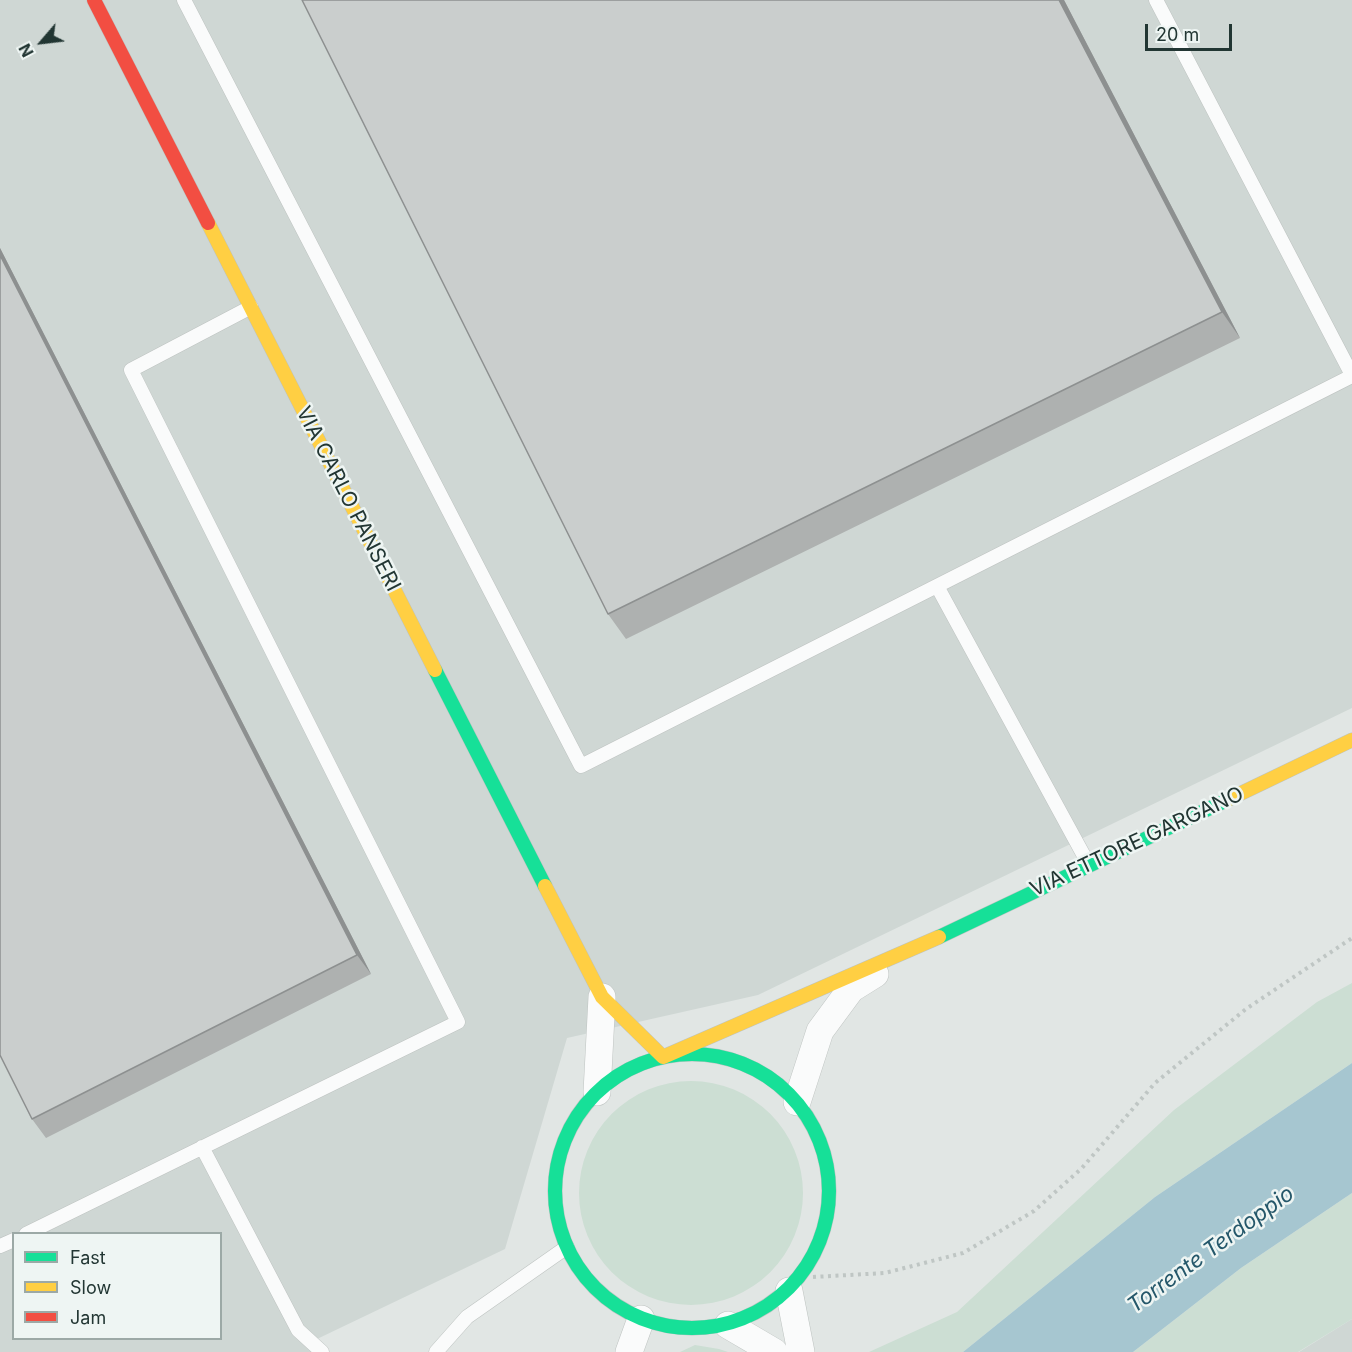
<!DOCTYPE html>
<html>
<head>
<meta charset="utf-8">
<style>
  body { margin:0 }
  #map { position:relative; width:1352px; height:1352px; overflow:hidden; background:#e1e6e4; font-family:Inter,sans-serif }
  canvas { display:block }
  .legend { position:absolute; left:12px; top:1232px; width:210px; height:108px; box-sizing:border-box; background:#eef5f3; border:2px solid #9ca9a6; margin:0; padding:8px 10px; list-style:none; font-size:18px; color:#223633 }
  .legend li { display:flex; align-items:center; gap:12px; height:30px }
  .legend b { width:30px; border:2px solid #9ca9a6 }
  .north { position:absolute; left:12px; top:12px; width:60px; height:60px; -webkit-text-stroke:4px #eef5f3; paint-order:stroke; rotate:242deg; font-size:16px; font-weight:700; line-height:24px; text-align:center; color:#223633 }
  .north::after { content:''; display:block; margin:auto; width:21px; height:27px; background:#223633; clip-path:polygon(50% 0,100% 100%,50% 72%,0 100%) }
  .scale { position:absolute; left:1145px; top:24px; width:87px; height:27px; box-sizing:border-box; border:3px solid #223633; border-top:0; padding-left:8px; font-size:18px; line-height:21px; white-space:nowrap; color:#223633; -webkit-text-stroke:4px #eef5f3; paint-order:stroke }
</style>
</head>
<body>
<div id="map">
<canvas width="1352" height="1352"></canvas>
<ul class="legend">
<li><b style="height:8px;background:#16e098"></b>Fast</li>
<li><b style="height:8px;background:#ffcf43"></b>Slow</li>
<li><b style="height:8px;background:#f24e42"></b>Jam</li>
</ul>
<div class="north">N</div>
<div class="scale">20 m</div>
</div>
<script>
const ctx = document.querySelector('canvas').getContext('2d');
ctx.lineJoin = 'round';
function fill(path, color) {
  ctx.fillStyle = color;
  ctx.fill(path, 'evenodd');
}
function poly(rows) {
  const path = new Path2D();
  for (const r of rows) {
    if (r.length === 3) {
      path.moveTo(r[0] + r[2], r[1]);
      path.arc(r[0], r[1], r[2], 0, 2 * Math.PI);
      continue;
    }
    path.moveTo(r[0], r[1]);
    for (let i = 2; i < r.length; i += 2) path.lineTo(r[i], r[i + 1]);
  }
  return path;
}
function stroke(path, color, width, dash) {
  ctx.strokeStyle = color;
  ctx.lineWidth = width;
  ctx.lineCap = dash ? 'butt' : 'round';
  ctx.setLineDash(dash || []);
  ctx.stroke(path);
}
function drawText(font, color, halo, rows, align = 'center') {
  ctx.font = font + ' Inter,sans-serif';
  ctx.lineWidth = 5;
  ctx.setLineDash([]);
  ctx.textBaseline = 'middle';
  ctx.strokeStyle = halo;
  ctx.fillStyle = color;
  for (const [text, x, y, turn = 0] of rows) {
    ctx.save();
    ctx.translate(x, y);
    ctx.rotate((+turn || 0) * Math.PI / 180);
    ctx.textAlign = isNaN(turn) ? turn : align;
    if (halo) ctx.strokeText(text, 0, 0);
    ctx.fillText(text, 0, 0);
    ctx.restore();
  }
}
fill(poly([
  [0,0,1352,0,1352,708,758,995,567,1038,505,1249,317,1339,318,1352,0,1352],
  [14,1234,220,1234,220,1338,14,1338],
  [1352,1319,1352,1352,1299,1352]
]), '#cfd7d4');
fill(poly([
  [1352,983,1352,1063,1155,1197,963,1352,869,1352,957,1312,1174,1110,1317,1002],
  [691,1193,112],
  [1352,1193,1352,1319,1298,1352,1133,1352,1241,1268],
  [695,1345,719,1349,728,1352,680,1352]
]), '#ccded3');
fill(poly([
  [1352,1063,1352,1193,1241,1268,1133,1352,963,1352,1155,1197]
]), '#a6c6d0');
const lane = poly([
  [184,0,581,766,1352,376],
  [1156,0,1352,375],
  [937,586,1089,865],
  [202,1147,298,1330,322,1352],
  [26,1234,458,1022,131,370,251,307],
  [0,1246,14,1240],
  [436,1352,467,1317,567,1247]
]);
const street = poly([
  [597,1092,602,997],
  [797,1102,820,1031,851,989,875,974],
  [789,1291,801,1352],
  [728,1325,774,1352],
  [629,1352,641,1319]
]);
const fast = poly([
  [435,670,545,886],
  [939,937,1227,800],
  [692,1191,137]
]);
const slow = poly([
  [208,223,435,670],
  [1227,800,1352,740],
  [545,886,602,997,663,1057,939,937]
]);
const jam = poly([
  [94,0,208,223]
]);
stroke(lane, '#bec3c1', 15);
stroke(street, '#bec3c1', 28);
stroke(fast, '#bdc3c1', 15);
stroke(slow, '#bdc3c1', 15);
stroke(jam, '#bdc3c1', 15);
stroke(poly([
  [813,1277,885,1273,963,1253,1034,1211,1082,1168,1155,1083,1246,1009,1352,938]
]), '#bfc6c4', 4, [3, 4.5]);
stroke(lane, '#fafbfb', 14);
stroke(street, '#fafbfb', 27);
stroke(fast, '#16e098', 14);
stroke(slow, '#ffcf43', 14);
stroke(jam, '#f24e42', 14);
fill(poly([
  [302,0,1064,0,1240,338,626,639,608,614],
  [0,248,371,974,46,1138,32,1119,0,1055]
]), '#aeb1b0');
fill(poly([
  [1059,0,1064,0,1240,338,1222,312],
  [0,248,371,974,357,955,0,255]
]), '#8d9090');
const building = poly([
  [302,0,1059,0,1222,312,608,614,302,0],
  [0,255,357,955,32,1119,0,1055,0,255]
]);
fill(building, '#cacecd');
stroke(building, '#8d9090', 1.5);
drawText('21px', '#223633', '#eef5f3', [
  ["VIA CARLO PANSERI",348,499,63],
  ["VIA ETTORE GARGANO",1137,842,-25]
]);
drawText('italic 22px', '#24576a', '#eef5f3', [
  ["Torrente Terdoppio",1211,1250,-36]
]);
</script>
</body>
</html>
